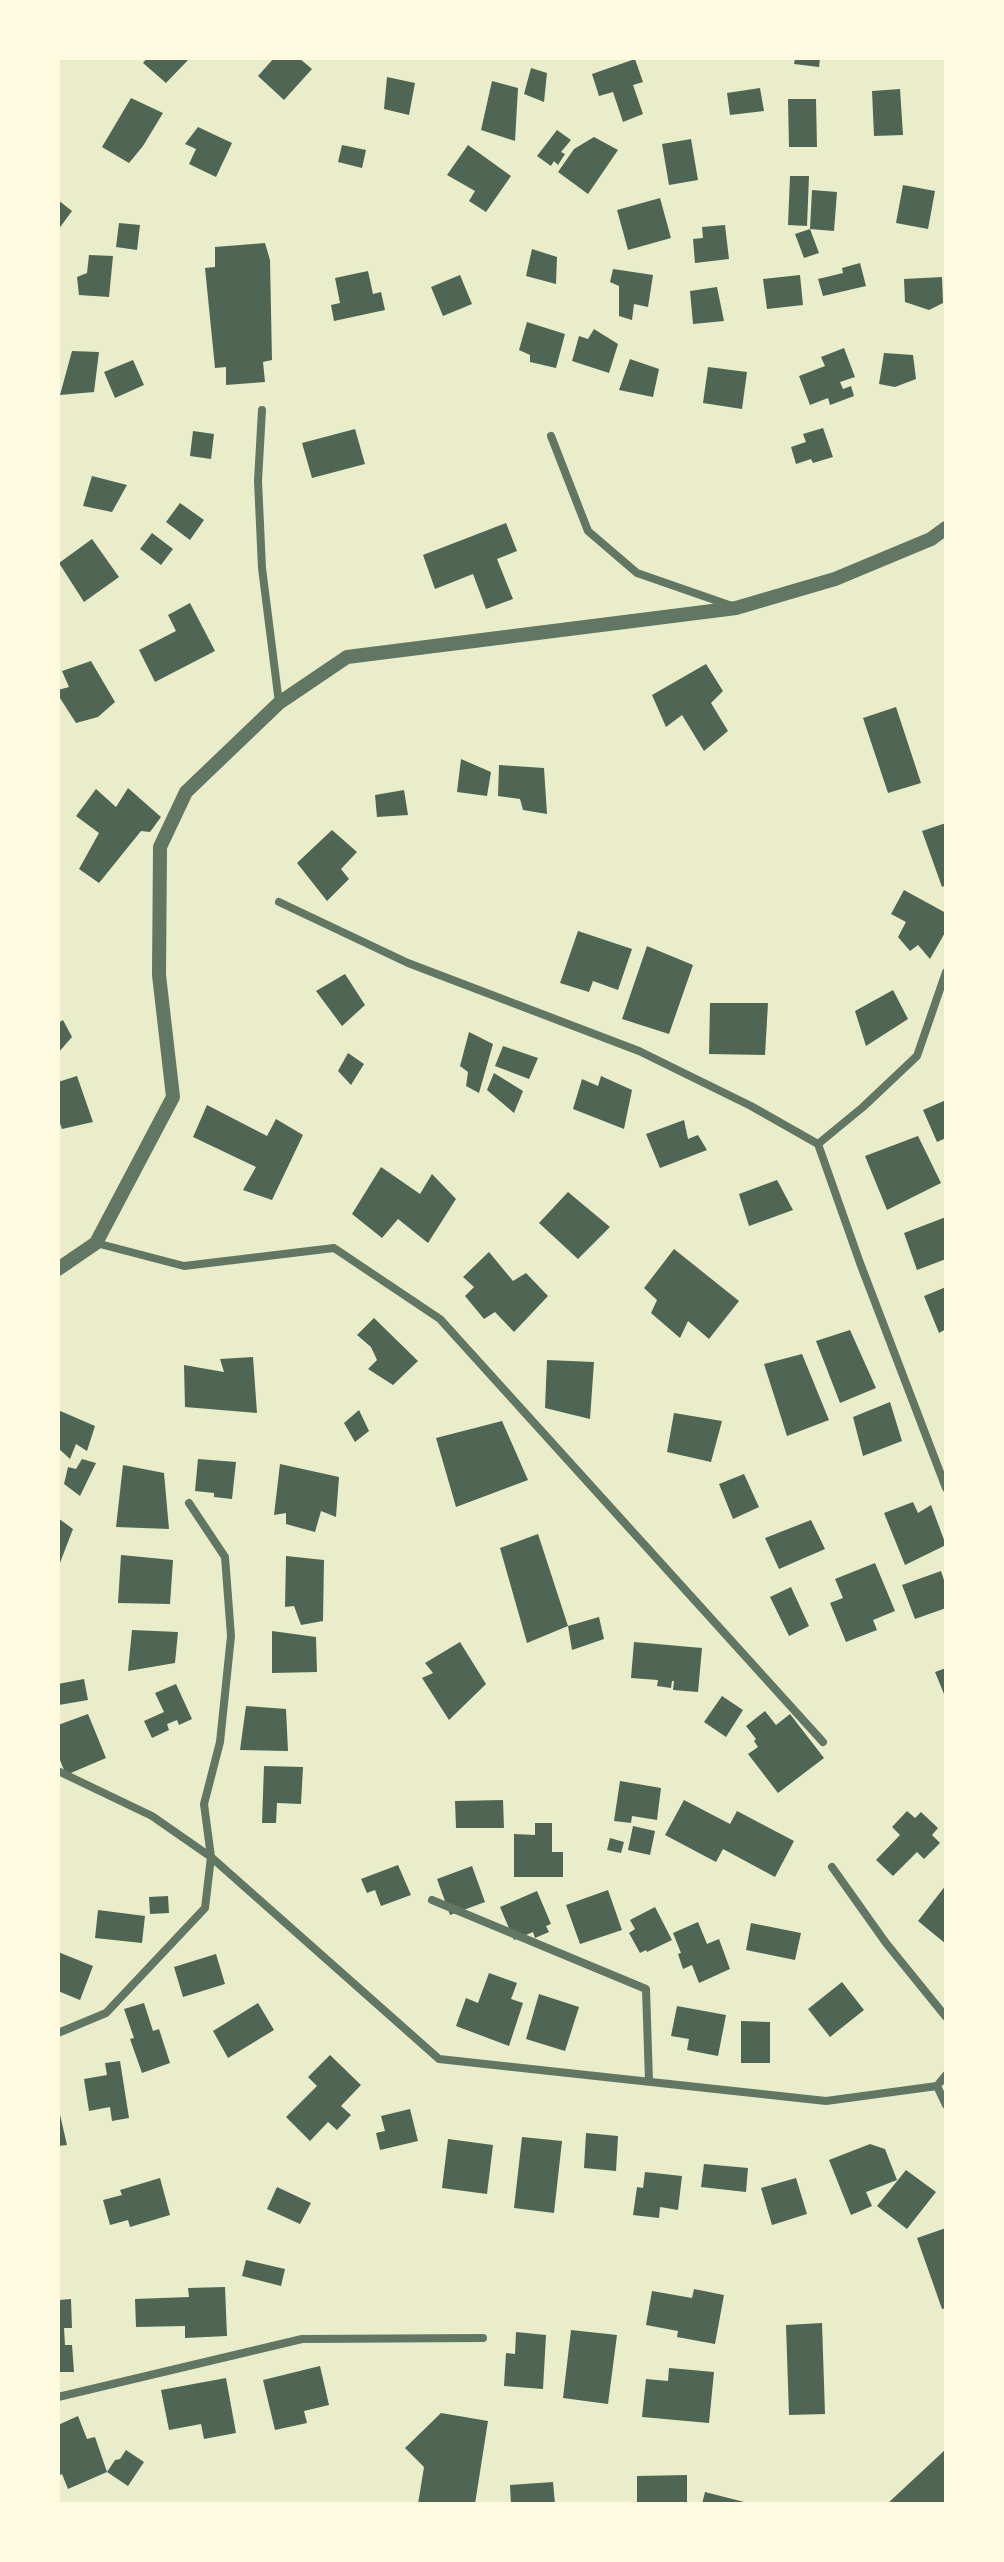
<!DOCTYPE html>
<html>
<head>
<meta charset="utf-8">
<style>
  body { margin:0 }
  #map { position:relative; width:1004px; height:2562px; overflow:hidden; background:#e9edc9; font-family:Overpass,sans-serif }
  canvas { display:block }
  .frame { position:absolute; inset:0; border:60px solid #fefae0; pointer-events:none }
</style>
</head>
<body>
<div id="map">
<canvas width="1004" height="2562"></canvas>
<div class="frame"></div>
</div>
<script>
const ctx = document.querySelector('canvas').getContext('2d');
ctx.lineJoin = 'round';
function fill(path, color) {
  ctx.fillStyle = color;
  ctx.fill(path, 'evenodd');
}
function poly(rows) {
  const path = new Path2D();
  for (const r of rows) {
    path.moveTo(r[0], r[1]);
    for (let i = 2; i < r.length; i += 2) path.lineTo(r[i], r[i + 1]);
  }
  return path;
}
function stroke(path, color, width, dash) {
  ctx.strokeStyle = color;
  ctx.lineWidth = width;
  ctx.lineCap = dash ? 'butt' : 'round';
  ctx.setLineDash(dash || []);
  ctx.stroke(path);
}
fill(poly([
  [147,58,190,58,166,83,143,63],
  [274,58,299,58,312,69,284,100,258,76],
  [795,58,820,58,819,67,794,64],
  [635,59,643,82,633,85,643,114,623,122,613,92,599,96,592,74],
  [531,68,547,73,544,102,524,94],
  [387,77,415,83,409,115,384,109],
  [492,81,518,88,515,141,481,130],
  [760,88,764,111,730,115,727,93],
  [900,89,903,135,874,136,872,91],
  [131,98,163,113,143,146,129,163,102,147],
  [788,99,816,99,817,147,789,147],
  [198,127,232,143,216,177,189,164,196,149,185,144],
  [557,130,571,140,561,152,565,154,558,165,554,161,551,166,537,156],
  [594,137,618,150,588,194,558,172,574,149],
  [691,139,698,180,669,185,662,144],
  [342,145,366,150,362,168,338,162],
  [468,145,511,176,486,212,469,201,475,191,447,175],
  [790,176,809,176,807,226,788,225],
  [903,185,935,191,928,229,896,223],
  [812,190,837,192,834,231,810,229],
  [660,198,671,238,628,250,617,210],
  [58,200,72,211,58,230],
  [119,223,140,225,137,250,116,247],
  [725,225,729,259,695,263,693,239,703,238,702,227],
  [810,229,819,253,804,258,795,234],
  [265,243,270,260,272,360,263,362,265,382,226,385,226,367,215,368,205,268,215,267,215,247],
  [532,249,557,257,556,284,526,276],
  [89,255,113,256,109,297,79,295,77,277,87,273],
  [860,263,866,286,823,296,818,279,843,273,842,268],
  [613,269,653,275,648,307,634,304,632,320,619,316,619,286,610,282],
  [368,271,373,294,381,292,385,310,334,321,331,305,340,303,335,278],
  [460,275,472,304,443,316,431,287],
  [800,275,803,305,767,309,763,279],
  [942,277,943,303,929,310,905,302,904,279],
  [717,287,724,321,693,324,690,291],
  [527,322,565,334,556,368,530,362,530,355,519,350],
  [594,329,618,344,609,373,572,361,579,336,588,339],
  [844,348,855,377,840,382,843,389,851,386,854,396,830,405,828,398,810,405,799,376,825,366,821,357],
  [72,351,99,352,94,392,60,395],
  [884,353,913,355,916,379,895,387,879,384],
  [630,359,659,369,653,397,619,390],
  [133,360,144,385,115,398,104,372],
  [708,367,747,372,742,409,703,403],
  [823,428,833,457,813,463,811,459,796,464,791,447,806,442,803,434],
  [355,429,365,464,312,478,302,443],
  [193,431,214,434,211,459,190,456],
  [92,476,127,485,112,512,83,506],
  [180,503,204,520,190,540,166,522],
  [506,523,517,551,497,559,513,599,486,609,473,574,435,589,423,555],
  [152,533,173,549,161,565,140,549],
  [92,539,119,577,84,602,59,563],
  [190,603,215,651,155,682,139,650,176,631,168,615],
  [91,661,115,702,98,717,76,723,58,695,58,690,69,687,62,671],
  [706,664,723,691,711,703,728,731,704,751,682,715,666,727,652,695],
  [896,707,921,783,888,793,863,718],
  [461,759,491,772,487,796,457,792],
  [499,765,544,768,547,814,523,810,520,799,498,796],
  [128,788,161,817,150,832,141,831,99,883,79,869,99,833,76,816,96,789,116,807],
  [404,790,408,815,377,817,375,795],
  [946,823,946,885,942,887,922,831],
  [332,830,357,852,341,869,349,879,327,901,297,863],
  [904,890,946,913,946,931,930,959,918,945,910,951,898,937,906,922,891,914],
  [578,931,632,949,618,990,593,981,589,992,560,983],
  [647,946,693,965,669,1034,622,1019],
  [345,974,365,1005,342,1026,316,991],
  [893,990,908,1019,866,1046,855,1011],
  [710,1003,768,1003,765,1055,709,1054],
  [63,1020,72,1037,58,1053,58,1023],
  [469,1032,493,1044,479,1093,466,1086,468,1072,460,1066],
  [503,1046,538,1058,529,1079,495,1066],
  [348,1053,364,1064,351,1085,338,1071],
  [494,1073,523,1091,514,1113,487,1090],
  [77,1076,93,1122,62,1129,58,1118,58,1082],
  [601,1076,632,1090,624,1129,573,1109,582,1079,598,1086],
  [946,1100,946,1138,937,1142,923,1110],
  [207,1105,267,1136,276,1119,303,1135,272,1200,243,1190,256,1167,193,1137],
  [684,1120,688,1139,698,1135,707,1150,660,1168,646,1134],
  [918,1136,941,1183,887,1210,865,1156],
  [381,1167,420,1194,432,1174,456,1199,428,1243,398,1219,382,1238,352,1214],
  [777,1180,793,1210,749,1226,739,1194],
  [568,1192,610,1227,578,1259,539,1223],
  [946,1217,946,1259,917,1270,904,1233],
  [674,1249,739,1301,709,1339,688,1321,680,1338,651,1313,657,1300,644,1288],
  [489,1252,513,1281,526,1273,548,1296,514,1332,495,1312,484,1319,465,1296,474,1287,463,1277],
  [946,1287,946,1329,939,1333,924,1296],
  [374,1318,418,1361,393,1385,368,1369,377,1360,371,1347,357,1335],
  [850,1330,876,1388,840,1403,816,1341],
  [802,1354,829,1420,787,1436,764,1364],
  [253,1357,257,1413,185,1407,184,1365,224,1372,220,1359],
  [547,1360,594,1362,590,1419,545,1408],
  [890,1402,902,1441,863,1456,853,1417],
  [58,1410,95,1426,87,1451,76,1444,70,1459,58,1448],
  [359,1410,369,1431,355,1442,344,1423],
  [674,1413,722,1421,711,1462,667,1452],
  [502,1421,528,1480,456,1507,436,1438],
  [82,1459,96,1463,80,1496,64,1484,68,1467,76,1469],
  [198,1459,236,1462,232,1499,214,1497,214,1493,195,1491],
  [280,1464,339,1477,336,1517,321,1511,315,1532,286,1524,286,1513,274,1515],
  [123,1465,164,1473,169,1529,116,1527],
  [744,1474,759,1507,733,1519,719,1484],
  [913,1502,918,1513,931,1505,946,1545,905,1565,884,1513],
  [58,1518,73,1529,58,1568],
  [811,1520,825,1549,779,1569,765,1538],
  [538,1534,568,1626,527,1643,500,1548],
  [121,1555,173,1560,170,1604,118,1603],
  [286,1556,324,1560,323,1621,301,1625,294,1606,285,1607],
  [875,1563,895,1611,873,1620,877,1630,846,1642,830,1603,843,1598,835,1579],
  [941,1571,946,1586,946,1608,915,1619,902,1585],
  [791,1587,809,1626,789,1636,770,1597],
  [599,1617,604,1639,572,1650,568,1626],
  [132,1630,178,1632,175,1663,128,1671],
  [272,1631,316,1637,317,1672,272,1673],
  [460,1642,486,1684,449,1720,422,1678,433,1673,425,1663],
  [634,1642,702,1648,698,1692,673,1690,674,1681,672,1681,671,1688,657,1686,658,1680,631,1678],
  [946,1668,946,1699,935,1672],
  [84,1679,88,1700,59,1705,58,1684],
  [176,1684,192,1719,179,1725,177,1720,167,1724,169,1730,152,1738,144,1721,164,1712,155,1693],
  [722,1696,743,1710,726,1737,704,1722],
  [246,1706,286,1709,288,1751,240,1750],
  [765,1711,776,1725,790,1714,824,1758,778,1793,748,1754,758,1747,754,1741,756,1739,746,1726],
  [88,1714,106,1758,66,1775,58,1755,58,1725],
  [264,1766,303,1767,301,1804,277,1803,276,1823,262,1823],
  [620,1781,661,1788,657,1820,632,1816,631,1823,614,1821],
  [503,1800,504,1828,456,1828,455,1801],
  [684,1800,730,1824,737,1811,794,1841,775,1877,723,1849,716,1862,665,1835],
  [907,1811,915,1818,921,1812,938,1828,932,1835,940,1843,924,1859,917,1852,893,1876,876,1860,900,1835,892,1827],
  [535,1823,552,1823,552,1852,563,1852,563,1877,514,1877,514,1834,535,1835],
  [633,1826,655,1831,650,1855,628,1850],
  [610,1838,624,1842,621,1853,607,1850],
  [398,1865,411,1895,381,1906,375,1890,367,1893,361,1879],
  [472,1866,485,1902,450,1915,437,1879],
  [946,1885,946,1944,918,1921],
  [608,1890,622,1930,580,1944,566,1905],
  [537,1891,551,1924,546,1926,549,1932,535,1938,533,1932,514,1940,500,1907],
  [168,1896,169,1913,150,1914,149,1897],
  [655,1907,672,1940,647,1952,646,1950,640,1953,629,1933,635,1929,630,1920],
  [98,1910,145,1916,142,1943,95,1938],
  [698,1922,707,1944,719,1939,730,1969,699,1983,692,1965,683,1969,678,1954,681,1953,673,1933],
  [751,1923,801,1933,795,1960,746,1950],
  [58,1952,93,1966,80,2000,58,1991],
  [216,1954,225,1984,183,1997,174,1967],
  [489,1973,517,1983,511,1999,523,2003,509,2046,456,2026,466,1998,478,2003],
  [842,1982,864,2010,830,2037,808,2009],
  [539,1994,579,2007,565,2051,526,2039],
  [144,2003,153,2031,159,2029,170,2063,142,2073,130,2039,134,2038,124,2009],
  [258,2003,274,2030,228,2058,213,2031],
  [677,2006,726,2015,718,2056,687,2050,689,2039,671,2036],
  [741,2021,770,2022,770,2063,741,2063],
  [330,2055,361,2085,341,2106,351,2115,337,2130,328,2122,310,2141,286,2117,317,2086,308,2077],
  [120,2061,129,2118,112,2121,110,2107,89,2111,84,2079,107,2075,105,2063],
  [58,2106,67,2145,58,2146],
  [410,2109,418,2141,380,2150,376,2133,385,2131,381,2116],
  [586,2133,618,2136,616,2171,584,2168],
  [522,2137,562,2141,554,2213,514,2208],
  [448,2139,493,2145,487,2194,442,2188],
  [870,2144,885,2149,897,2180,866,2192,872,2206,851,2215,829,2160],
  [704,2164,748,2168,746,2192,701,2187],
  [906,2170,936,2192,907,2229,877,2206],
  [645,2172,682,2176,678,2210,660,2207,659,2218,633,2215,637,2187,643,2188],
  [160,2178,170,2215,130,2227,128,2220,110,2225,103,2200,122,2195,120,2190],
  [796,2178,807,2214,772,2225,761,2188],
  [277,2187,311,2203,300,2224,267,2209],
  [946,2228,946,2308,942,2309,917,2238],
  [246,2260,285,2269,281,2286,242,2276],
  [225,2287,227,2336,185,2338,185,2326,136,2327,135,2299,189,2297,188,2288],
  [694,2289,724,2295,715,2344,677,2337,678,2331,646,2325,652,2291,692,2298],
  [71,2299,72,2328,64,2328,65,2345,72,2345,74,2372,58,2372,58,2300],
  [822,2323,825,2414,789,2415,786,2325],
  [571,2330,617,2335,608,2404,563,2398],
  [516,2332,546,2335,543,2389,504,2386,506,2353,515,2354],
  [320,2366,329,2405,304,2411,307,2423,275,2430,263,2380],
  [669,2368,714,2372,709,2423,642,2417,646,2379,668,2381],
  [226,2378,236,2433,204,2439,201,2424,169,2430,161,2390],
  [441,2413,488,2421,475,2504,418,2504,424,2467,405,2448],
  [78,2416,87,2439,95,2437,107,2472,68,2489,62,2474,58,2476,58,2425],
  [946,2449,946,2504,887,2504],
  [126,2450,144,2462,128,2486,107,2472,115,2460,120,2459],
  [687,2475,687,2504,637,2504,637,2476],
  [553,2482,555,2504,511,2504,510,2485],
  [705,2492,748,2503,748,2504,702,2504]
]), '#4f6655');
stroke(poly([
  [262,410,258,481,262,568,279,703],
  [551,436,588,531,637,573,732,606],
  [279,902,408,963,639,1051,751,1106,818,1144,860,1263,946,1488],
  [818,1144,863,1107,917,1056,946,972],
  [96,1243,184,1266,334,1248,440,1319,823,1742],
  [58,1771,152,1816,211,1857,439,2059,826,2101,937,2086],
  [832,1867,886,1943,946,2017],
  [432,1900,646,1989,649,2081],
  [58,2033,106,2013,205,1908,211,1857,204,1804,220,1742,231,1636,225,1557,189,1503],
  [937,2086,946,2105],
  [937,2086,946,2075],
  [58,2397,302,2339,483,2338]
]), '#617663', 8);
stroke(poly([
  [58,1269,96,1243,173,1097,159,975,160,847,186,792,279,703,347,657,736,608,835,579,931,539,946,528]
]), '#617663', 14);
</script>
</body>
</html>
